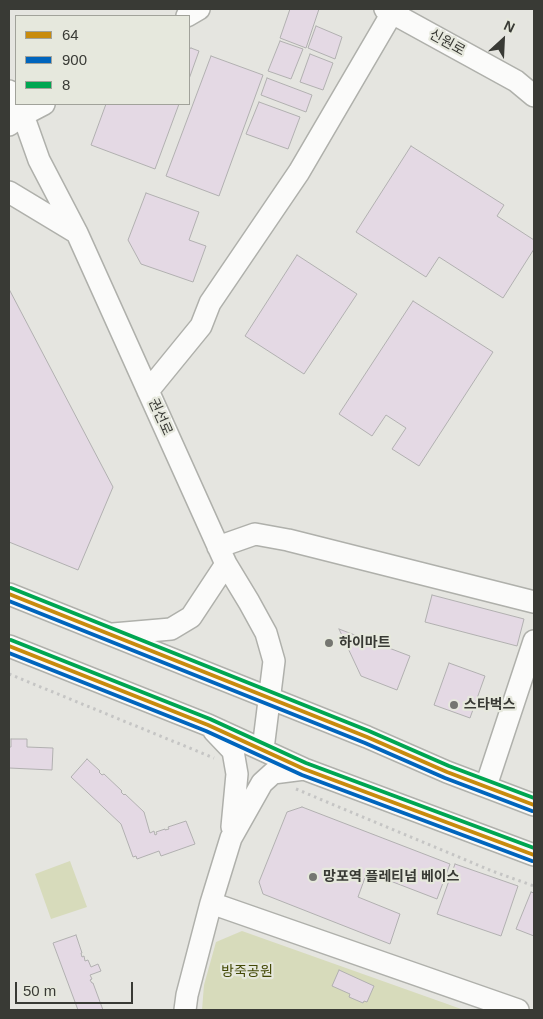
<!DOCTYPE html>
<html>
<head>
<meta charset="utf-8">
<style>
  body { margin:0 }
  #map { position:relative; width:543px; height:1019px; overflow:hidden; background:#e5e5e0; font-family:Helvetica,sans-serif }
  canvas { display:block }
  .frame { position:absolute; inset:0; border:10px solid #393a35; pointer-events:none }
  .legend { position:absolute; left:15px; top:15px; width:175px; height:90px; box-sizing:border-box; background:#e6e8dd; border:1px solid #a1a29a; margin:0; padding:6px 9px; list-style:none; font-size:15px; color:#393a35 }
  .legend li { display:flex; align-items:center; gap:10px; height:25px }
  .legend b { width:25px; border:1px solid #a1a29a }
  .north { position:absolute; left:478px; top:15px; width:50px; height:50px; -webkit-text-stroke:4px #e6e8dd; paint-order:stroke; rotate:25deg; font-size:14px; font-weight:700; line-height:20px; text-align:center; color:#393a35 }
  .north::after { content:''; display:block; margin:auto; width:18px; height:22px; background:#393a35; clip-path:polygon(50% 0,100% 100%,50% 72%,0 100%) }
  .scale { position:absolute; left:15px; top:982px; width:118px; height:22px; box-sizing:border-box; border:2px solid #393a35; border-top:0; padding-left:6px; font-size:15px; line-height:18px; white-space:nowrap; color:#393a35; -webkit-text-stroke:4px #e6e8dd; paint-order:stroke }
</style>
</head>
<body>
<div id="map">
<canvas width="543" height="1019"></canvas>
<div class="frame"></div>
<ul class="legend">
<li><b style="height:6px;background:#c88b0d"></b>64</li>
<li><b style="height:6px;background:#0065bd"></b>900</li>
<li><b style="height:6px;background:#00a651"></b>8</li>
</ul>
<div class="north">N</div>
<div class="scale">50 m</div>
</div>
<script>
const ctx = document.querySelector('canvas').getContext('2d');
ctx.lineJoin = 'round';
function fill(path, color) {
  ctx.fillStyle = color;
  ctx.fill(path, 'evenodd');
}
function poly(rows) {
  const path = new Path2D();
  for (const r of rows) {
    path.moveTo(r[0], r[1]);
    for (let i = 2; i < r.length; i += 2) path.lineTo(r[i], r[i + 1]);
  }
  return path;
}
function stroke(path, color, width, dash) {
  ctx.strokeStyle = color;
  ctx.lineWidth = width;
  ctx.lineCap = dash ? 'butt' : 'round';
  ctx.setLineDash(dash || []);
  ctx.stroke(path);
}
function drawText(font, color, halo, rows, align = 'center') {
  ctx.font = font + ' Helvetica,"Noto Sans KR",sans-serif';
  ctx.lineWidth = 4.5;
  ctx.setLineDash([]);
  ctx.textBaseline = 'middle';
  ctx.strokeStyle = halo;
  ctx.fillStyle = color;
  for (const [text, x, y, turn = 0] of rows) {
    ctx.save();
    ctx.translate(x, y);
    ctx.rotate((+turn || 0) * Math.PI / 180);
    ctx.textAlign = isNaN(turn) ? turn : align;
    if (halo) ctx.strokeText(text, 0, 0);
    ctx.fillText(text, 0, 0);
    ctx.restore();
  }
}
fill(poly([
  [70,861,87,907,51,919,35,874],
  [242,931,464,1010,202,1010,204,985,216,942]
]), '#d7dbbb');
const building = poly([
  [290,9,319,9,306,48,280,38,290,9],
  [316,26,342,37,335,59,308,48,316,26],
  [280,41,303,49,291,79,268,71,280,41],
  [191,48,199,51,189,79,189,49,191,48],
  [310,54,333,63,323,90,300,82,310,54],
  [211,56,263,75,219,196,166,176,211,56],
  [267,78,312,95,306,112,261,95,267,78],
  [259,102,300,117,288,149,246,134,259,102],
  [106,104,179,104,155,169,91,145,106,104],
  [411,146,504,205,497,216,534,240,534,249,503,298,439,257,426,277,356,232,411,146],
  [146,193,199,212,189,240,206,246,193,282,141,264,128,240,146,193],
  [297,255,357,294,304,374,245,336,297,255],
  [9,289,113,487,78,570,9,542,9,289],
  [413,301,493,352,419,466,392,449,406,428,386,415,372,436,339,414,413,301],
  [432,595,524,619,517,646,425,622,432,595],
  [339,629,410,656,397,690,361,676,339,629],
  [449,663,485,676,470,718,434,705,449,663],
  [11,739,27,739,27,747,53,748,52,770,9,768,9,747,11,747,11,739],
  [87,759,100,771,99,772,102,775,104,774,122,791,121,792,124,795,125,794,144,812,150,833,154,831,155,835,157,834,156,832,165,829,165,830,169,829,168,827,186,821,195,844,161,856,159,851,137,859,136,856,133,857,121,824,71,777,87,759],
  [302,807,450,864,437,899,367,872,358,897,400,914,390,944,263,894,259,882,287,812,302,807],
  [455,864,518,886,501,936,437,914,455,864],
  [531,892,534,893,534,936,516,929,531,892],
  [76,935,82,953,81,953,82,957,84,956,85,961,88,960,91,967,98,964,101,971,90,975,92,979,90,980,92,983,93,983,103,1010,78,1010,53,943,76,935],
  [339,970,374,986,367,1002,364,1001,363,1003,349,997,350,994,332,986,339,970]
]);
fill(building, '#e4d9e4');
stroke(building, '#b1b0b0', 1);
const minor = poly([
  [385,9,516,81,534,96],
  [187,16,199,9],
  [9,91,23,115,39,160,77,233,226,564,249,602,266,633,274,661,263,749],
  [9,125,23,115,44,104],
  [9,192,77,233],
  [148,391,201,326,210,303,299,172,392,13],
  [218,547,255,534,288,540,534,602],
  [9,594,367,737,447,772,534,805],
  [113,634,171,629,191,617,226,564],
  [9,646,208,725,304,769,534,855],
  [214,731,233,751,237,774,232,827],
  [486,786,534,641],
  [211,903,518,1010],
  [185,1010,187,995,211,903,231,838,262,783,273,773,304,769]
]);
stroke(minor, '#afb0ab', 24);
stroke(poly([
  [9,674,214,758],
  [296,789,492,871,534,886]
]), '#c5c5c4', 3, [2.5, 4]);
stroke(minor, '#fbfbfa', 21);
stroke(poly([
  [9,594,367,737,447,772,534,805],
  [9,646,208,725,304,769,534,855]
]), '#c88b0d', 4);
stroke(poly([
  [9,601,365,743,445,778,532,811],
  [9,653,206,731,302,775,532,861]
]), '#0065bd', 4);
stroke(poly([
  [11,588,369,731,449,766,534,798],
  [11,640,210,719,306,763,534,848]
]), '#00a651', 4);
for (const [x, y, r, color] of [
  [329,643,5,"#757671"],
  [454,705,5,"#757671"],
  [313,877,5,"#757671"]
]) {
  const dot = new Path2D();
  dot.arc(x, y, r, 0, 2 * Math.PI);
  ctx.fillStyle = color;
  ctx.fill(dot);
  stroke(dot, '#e6e8dd', 2);
}
drawText('14px', '#393a35', '#e6e8dd', [
  ["신원로",447,43,29],
  ["권선로",160,417,66]
]);
drawText('bold 14px', '#393a35', '#e6e8dd', [
  ["하이마트",339,643],
  ["스타벅스",464,705],
  ["망포역 플레티넘 베이스",323,877]
], 'left');
drawText('14px', '#434906', '#e6e8dd', [
  ["방죽공원",247,972]
]);
</script>
</body>
</html>
